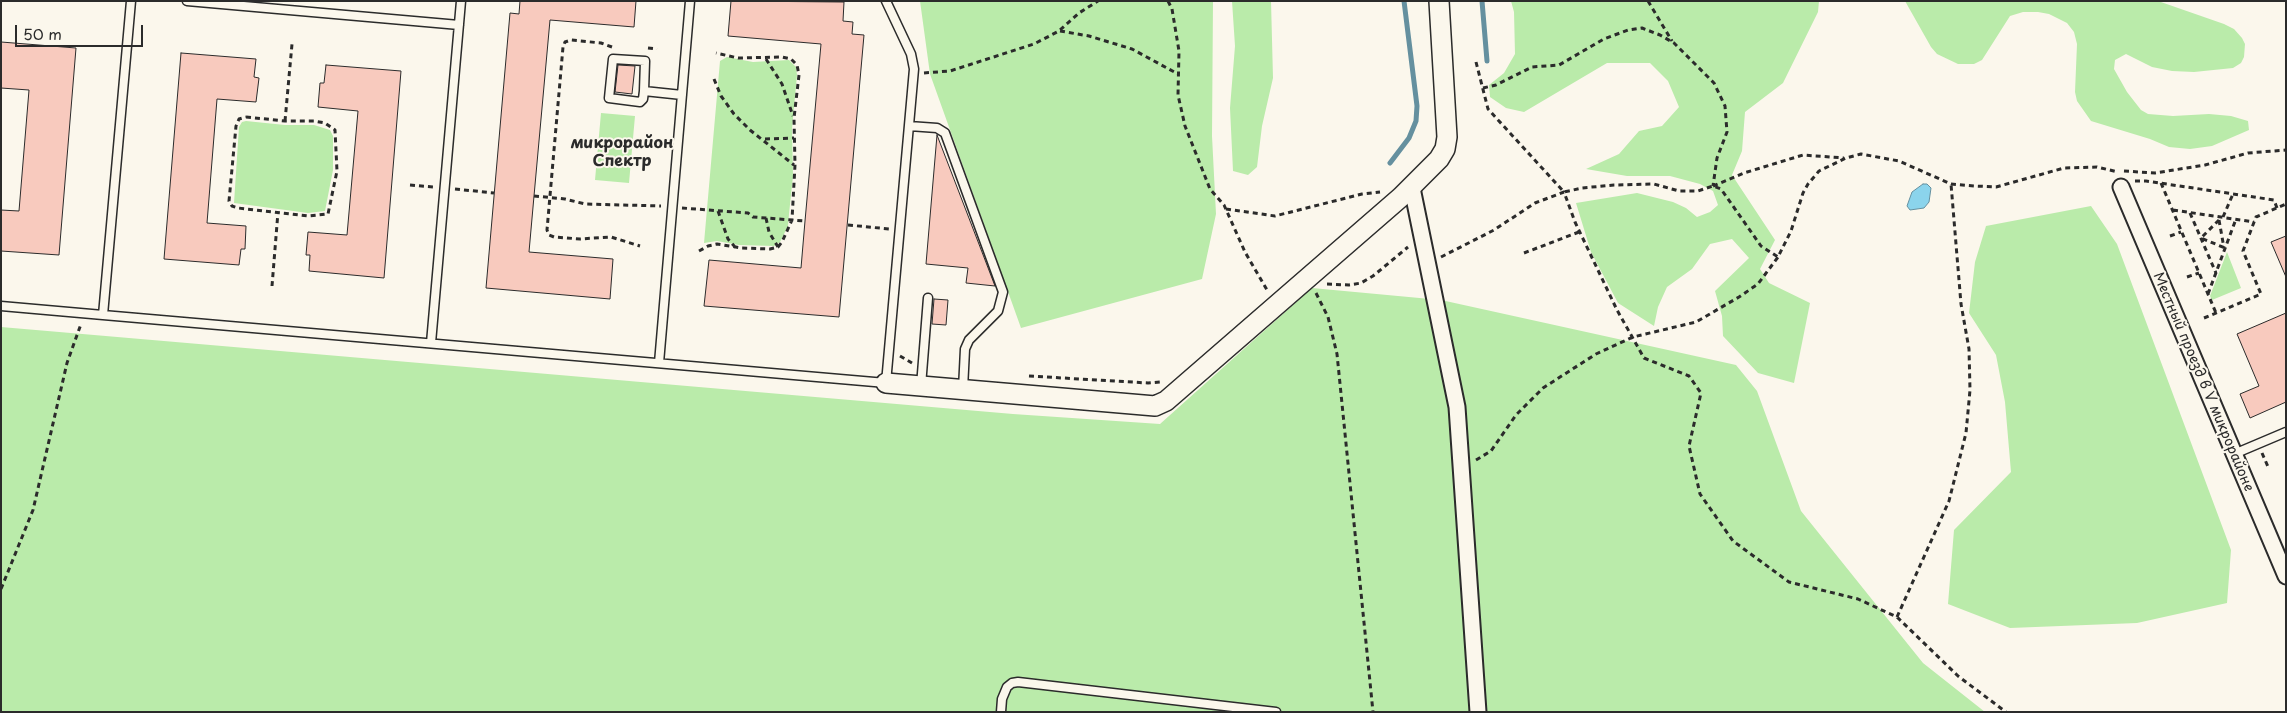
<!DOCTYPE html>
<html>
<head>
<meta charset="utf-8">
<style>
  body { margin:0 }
  #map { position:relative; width:2287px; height:713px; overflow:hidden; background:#fbf7ec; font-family:"Playpen Sans",sans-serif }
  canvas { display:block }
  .frame { position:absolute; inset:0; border:2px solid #2b2b2b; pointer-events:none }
  .scale { position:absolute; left:15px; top:25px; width:128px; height:22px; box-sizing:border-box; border:2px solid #2b2b2b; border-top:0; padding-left:6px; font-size:15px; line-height:18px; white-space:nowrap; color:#2b2b2b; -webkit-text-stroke:4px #fbf7ec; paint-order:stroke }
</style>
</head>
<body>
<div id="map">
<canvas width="2287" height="713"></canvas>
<div class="frame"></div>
<div class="scale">50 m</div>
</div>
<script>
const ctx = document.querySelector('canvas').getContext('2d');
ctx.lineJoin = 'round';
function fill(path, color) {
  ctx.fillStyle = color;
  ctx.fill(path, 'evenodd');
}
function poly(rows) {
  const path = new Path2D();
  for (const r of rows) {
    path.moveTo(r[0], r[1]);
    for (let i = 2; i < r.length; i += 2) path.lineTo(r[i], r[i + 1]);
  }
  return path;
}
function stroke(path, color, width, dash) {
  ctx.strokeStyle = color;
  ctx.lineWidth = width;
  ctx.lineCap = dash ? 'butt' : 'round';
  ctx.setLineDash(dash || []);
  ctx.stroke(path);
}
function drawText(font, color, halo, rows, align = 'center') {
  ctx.font = font + ' "Playpen Sans",sans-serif';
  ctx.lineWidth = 4;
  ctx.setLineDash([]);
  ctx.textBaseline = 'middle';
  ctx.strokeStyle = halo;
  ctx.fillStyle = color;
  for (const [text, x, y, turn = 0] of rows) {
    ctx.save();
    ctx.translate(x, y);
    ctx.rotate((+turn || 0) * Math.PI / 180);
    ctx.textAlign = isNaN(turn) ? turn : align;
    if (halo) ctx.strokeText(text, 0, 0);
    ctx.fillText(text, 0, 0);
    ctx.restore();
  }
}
fill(poly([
  [920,1,1213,1,1212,136,1216,214,1202,279,1021,328,930,74],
  [1232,1,1271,1,1273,78,1262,126,1257,167,1248,175,1233,171,1230,108,1235,46],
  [1511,1,1819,1,1818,12,1783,83,1745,112,1742,151,1732,175,1775,240,1760,269,1769,283,1810,303,1794,383,1758,373,1723,336,1722,316,1715,291,1749,258,1732,239,1710,244,1692,269,1667,287,1658,307,1654,326,1618,303,1591,252,1576,203,1637,193,1673,202,1686,208,1697,217,1710,212,1718,205,1713,191,1700,184,1670,176,1627,176,1586,169,1619,154,1639,131,1662,126,1679,107,1668,81,1650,63,1607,63,1524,112,1506,108,1490,97,1489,85,1504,73,1515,54,1514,12],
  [1905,1,2158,1,2224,24,2234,29,2242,38,2245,44,2244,57,2241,63,2233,68,2194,72,2172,71,2152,67,2126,54,2115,60,2114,69,2127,92,2141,110,2148,114,2173,116,2209,114,2231,116,2248,121,2249,130,2212,146,2190,149,2169,147,2150,139,2091,121,2077,101,2075,92,2077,44,2074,32,2067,23,2049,14,2038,12,2023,12,2010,16,1982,60,1974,64,1958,64,1937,54,1931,47],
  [727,57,753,62,789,60,796,67,797,75,792,129,793,176,789,214,788,226,780,242,774,246,739,245,717,241,704,243,720,61],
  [601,113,635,116,629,183,595,180],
  [246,121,285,125,314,125,330,130,333,136,333,170,325,211,308,213,234,203,239,127,242,122],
  [2091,206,2117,244,2231,550,2227,603,2137,623,2010,628,1948,604,1954,530,2011,472,2005,402,1996,355,1969,313,1975,262,1986,226],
  [2227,252,2241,288,2212,300,2210,296],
  [1312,288,1441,300,1736,365,1757,391,1801,511,1923,663,1985,712,1,712,1,327,1013,414,1160,424]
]), '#baebaa');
const water = poly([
  [1923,184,1927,184,1931,188,1929,202,1924,208,1910,210,1907,206,1912,192,1923,184]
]);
fill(water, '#8bd4ec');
stroke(water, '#65909f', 1);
stroke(poly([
  [1482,1,1487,61],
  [1390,163,1409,138,1416,121,1417,106,1404,1]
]), '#65909f', 5);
const building = poly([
  [520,1,636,1,634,27,550,20,534,196,529,252,613,259,610,299,486,288,510,13,519,14,520,1],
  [731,1,844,2,843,21,853,22,852,34,864,35,839,317,704,306,709,260,801,268,805,221,821,44,728,36,731,1],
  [1,42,76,48,59,255,1,251,1,210,19,211,29,90,1,88,1,42],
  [181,53,256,59,254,77,259,78,256,102,217,99,207,223,246,226,245,249,241,249,239,265,164,259,181,53],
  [326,65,401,71,384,278,309,271,310,255,306,255,308,232,347,235,358,111,318,107,320,83,324,83,326,65],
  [618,65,635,66,632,94,615,92,618,65],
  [937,135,982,252,995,286,966,283,968,268,926,264,937,135],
  [2286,236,2286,277,2271,242,2286,236],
  [934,299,948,300,946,325,932,324,934,299],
  [2286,313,2286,402,2250,418,2240,394,2259,386,2237,334,2286,313]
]);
fill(building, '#f8cabe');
stroke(building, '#2b2b2b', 1);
const service = poly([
  [131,1,103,315,886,383,914,69,911,54,886,1],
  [187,1,459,25],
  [644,91,645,61,613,59,609,98,640,102,643,99,644,91,682,95],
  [909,126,937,128,945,133,1003,292,998,311,969,340,965,349,963,389],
  [1,306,103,315],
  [431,343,461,1],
  [659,363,690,1],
  [921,386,928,298],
  [2234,454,2286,432],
  [1001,712,1002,699,1007,687,1012,683,1018,682,1276,712]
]);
const minor = poly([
  [2121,187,2286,576],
  [1412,188,1457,407,1478,712]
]);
const tertiary = poly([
  [886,383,1155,406,1166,401,1401,197,1439,159,1445,149,1447,137,1439,1]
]);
stroke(service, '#2b2b2b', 11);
stroke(minor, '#2b2b2b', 19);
stroke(tertiary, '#2b2b2b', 22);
stroke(poly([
  [1168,1,1172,9,1179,51,1178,95,1185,126,1210,189,1224,205,1245,252,1267,290],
  [1648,1,1672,41],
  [1060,31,1089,36,1132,49,1178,74],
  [612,47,601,43,571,40,565,42,563,47,547,230,549,235,554,237,580,239,611,237,640,246],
  [648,48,657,49],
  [766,59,782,84,793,116],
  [1476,62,1488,109,1564,192,1582,188,1614,185,1654,184,1679,191,1698,191,1713,186,1721,189,1761,246,1778,257,1791,231,1803,193,1808,184,1819,171,1846,158,1861,154,1899,161,1951,184,1975,186,1996,187,2064,168,2097,167,2118,172],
  [924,73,950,71,1034,44,1059,31,1079,13,1098,1],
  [714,79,721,96,734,114,750,130,794,165],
  [1483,88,1496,85,1532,67,1559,65,1604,39,1628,30,1642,28,1660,35,1674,43,1714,83,1725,106,1727,132,1717,158,1713,186],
  [246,117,285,121,314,121,325,123,335,130,337,171,328,214,308,216,238,208,232,206,229,201,236,126,239,119,246,117],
  [285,121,292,44],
  [765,139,794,138],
  [2124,171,2155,173,2205,165,2248,153,2286,150],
  [2135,181,2146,181,2274,200,2277,208],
  [2161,183,2216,313],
  [410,185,434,187],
  [1713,186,1744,173,1803,155,1844,158],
  [455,189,494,193],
  [534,196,565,199,585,204,661,206],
  [682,208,748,213,753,217,805,221],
  [1226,209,1275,216,1362,194,1380,192],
  [2173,210,2254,222],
  [718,211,728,239,736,248],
  [2190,213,2216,273],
  [2223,217,2233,194],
  [766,218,769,232,778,247],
  [2219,220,2201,238,2225,248],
  [2219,220,2224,248],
  [848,225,889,229],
  [2170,236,2181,232],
  [699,251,708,246,717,244,742,248,770,249,778,247,782,242,792,220,795,165,794,118,799,75,797,65,791,59,782,57,738,58,716,53],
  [1524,253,1579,232],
  [1441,257,1494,230,1535,203,1564,192,1575,222,1617,310,1644,358,1689,376,1701,393,1689,446,1700,494,1733,541,1789,582,1858,599,1897,617,1958,676,2006,712],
  [2187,277,2199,273],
  [1327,284,1349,285,1361,283,1373,276,1408,247],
  [272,286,278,212],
  [1316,293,1328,317,1337,354,1373,712],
  [2208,294,2236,219],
  [2204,318,2261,294,2243,251,2256,217,2286,204],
  [900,356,912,363],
  [1029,376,1148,383,1160,382],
  [2262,453,2269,469],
  [1476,460,1491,451,1516,415,1543,388,1596,354,1633,337,1696,322,1739,297,1758,284,1778,257],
  [1,589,33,510,67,363,81,324],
  [1897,617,1949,501,1966,433,1970,390,1969,349,1961,304,1951,184]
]), '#2b2b2b', 3, [5, 4]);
stroke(service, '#fbf7ec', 8);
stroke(minor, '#fbf7ec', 15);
stroke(tertiary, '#fbf7ec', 19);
drawText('14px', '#2b2b2b', '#fbf7ec', [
  ["Местный проезд в V микрорайоне",2203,382,67]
]);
drawText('bold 16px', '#2b2b2b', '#fbf7ec', [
  ["микрорайон",622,144],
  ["Спектр",622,162]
]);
</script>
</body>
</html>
